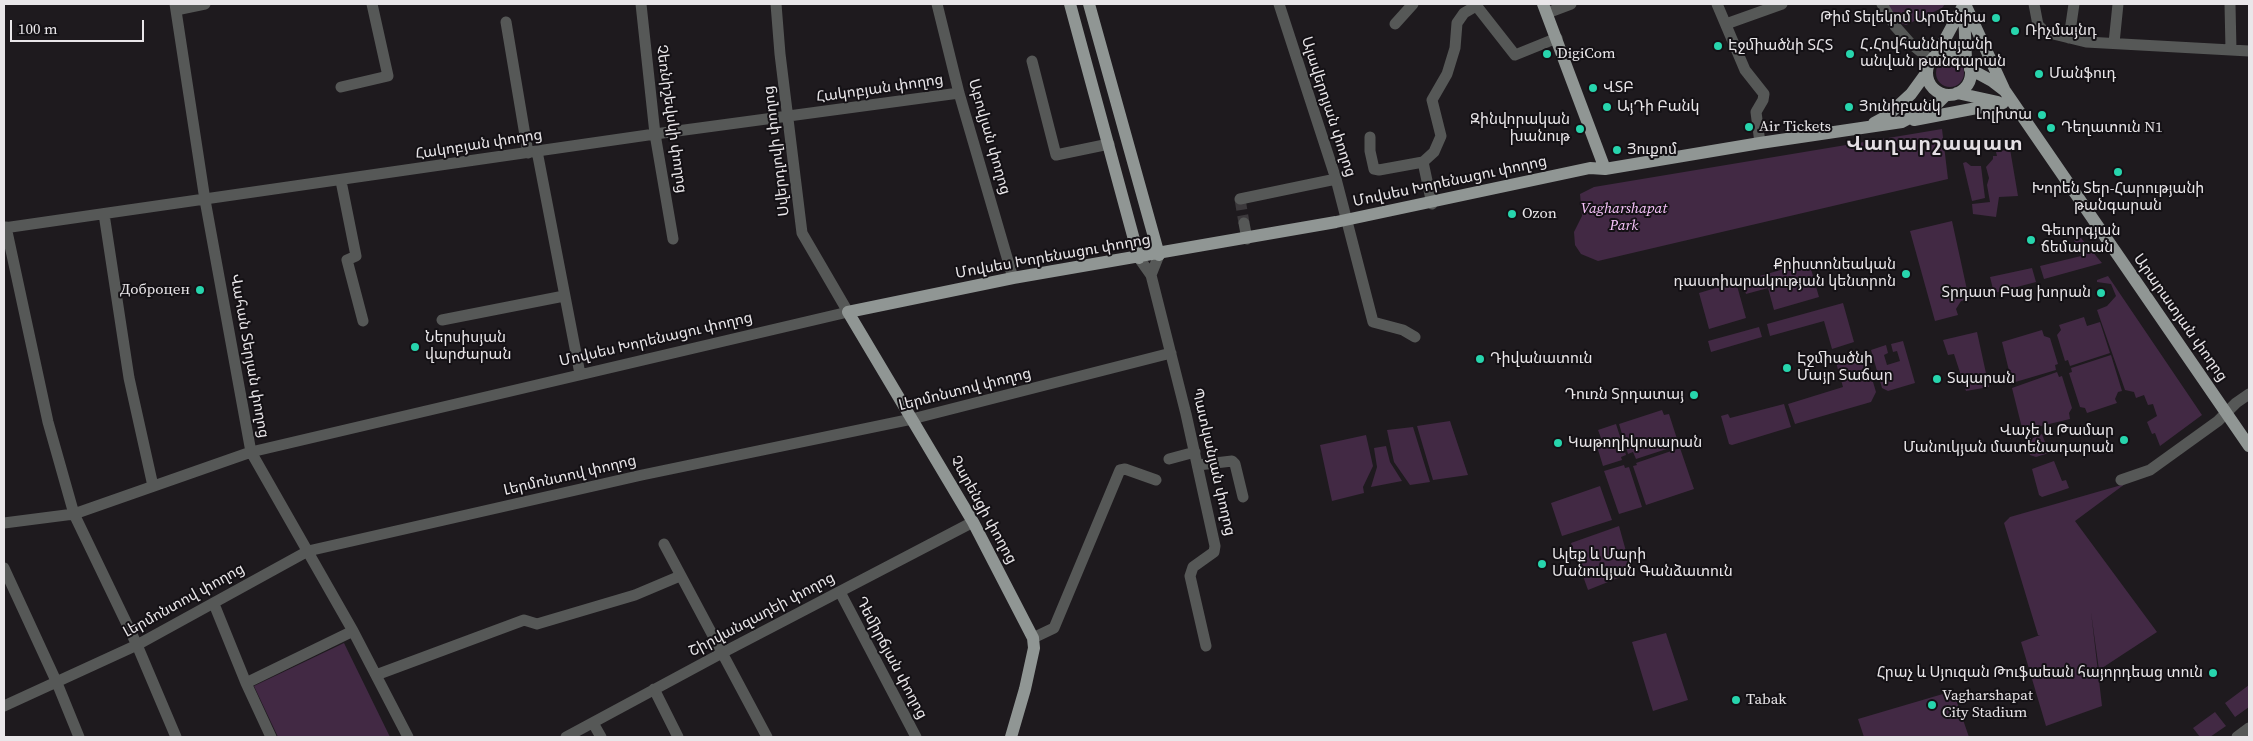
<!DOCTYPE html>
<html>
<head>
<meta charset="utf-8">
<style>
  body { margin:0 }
  #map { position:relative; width:2253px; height:741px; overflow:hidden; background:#1e1a1e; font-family:"Source Serif 4",serif }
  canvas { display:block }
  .frame { position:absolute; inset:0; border:5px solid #e9e6e9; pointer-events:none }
  .scale { position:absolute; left:10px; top:20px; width:134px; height:22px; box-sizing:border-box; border:2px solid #e9e6e9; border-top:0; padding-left:6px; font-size:15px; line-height:18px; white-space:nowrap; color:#e9e6e9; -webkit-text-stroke:4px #141115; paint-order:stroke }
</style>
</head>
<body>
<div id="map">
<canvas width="2253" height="741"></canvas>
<div class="frame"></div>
<div class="scale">100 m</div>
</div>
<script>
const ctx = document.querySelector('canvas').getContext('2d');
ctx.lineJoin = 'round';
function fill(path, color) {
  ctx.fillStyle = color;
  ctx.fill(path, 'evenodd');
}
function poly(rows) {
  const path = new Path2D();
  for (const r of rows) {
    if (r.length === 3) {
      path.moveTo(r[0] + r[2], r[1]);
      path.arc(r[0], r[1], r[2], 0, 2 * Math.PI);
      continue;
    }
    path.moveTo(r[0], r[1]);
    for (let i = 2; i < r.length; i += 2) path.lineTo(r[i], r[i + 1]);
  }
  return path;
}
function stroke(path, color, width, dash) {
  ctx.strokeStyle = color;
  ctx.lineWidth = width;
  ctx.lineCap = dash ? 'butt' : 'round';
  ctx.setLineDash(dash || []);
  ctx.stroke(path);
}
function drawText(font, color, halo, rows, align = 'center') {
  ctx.font = font + ' "Source Serif 4","Noto Sans Armenian",serif';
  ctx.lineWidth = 4;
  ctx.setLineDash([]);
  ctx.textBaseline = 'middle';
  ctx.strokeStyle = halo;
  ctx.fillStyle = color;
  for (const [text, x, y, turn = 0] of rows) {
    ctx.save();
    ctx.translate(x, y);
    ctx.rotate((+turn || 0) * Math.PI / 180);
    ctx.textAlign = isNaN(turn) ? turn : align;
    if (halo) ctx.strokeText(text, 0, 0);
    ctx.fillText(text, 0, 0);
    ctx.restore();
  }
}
fill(poly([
  [1887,4,1945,4,1942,8,1906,25,1895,21],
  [1950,73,14],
  [1942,129,1948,179,1598,261,1581,254,1575,245,1574,232,1582,216,1580,194,1594,187],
  [2010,149,2018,196,1999,197,1996,217,1973,214,1972,204,1990,202,1987,185,1989,178,1986,167,1993,159,1993,156,1997,156,1996,152],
  [1966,162,1971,166,1981,166,1985,198,1972,201,1963,163],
  [1952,221,1969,299,1961,301,1956,309,1958,315,1935,321,1910,231],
  [2081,238,2102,263,2044,279,2040,266,2081,256,2074,240],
  [1809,262,1819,297,1774,310,1768,288,1746,294,1742,281],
  [2032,268,2036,282,1994,293,1990,277],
  [2108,276,2202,415,2160,446,2155,433,2152,434,2147,422,2157,416,2153,404,2148,405,2144,395,2136,398,2134,392,2125,390,2097,310,2107,306,2116,296,2111,284,2097,282,2097,280],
  [1736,282,1746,318,1709,329,1699,293],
  [1843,303,1854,342,1832,349,1824,321,1770,336,1767,324],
  [2084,317,2087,326,2100,322,2110,353,2070,366,2068,360,2065,361,2057,335,2061,330,2059,325],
  [1759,327,1762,337,1711,352,1708,341],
  [2042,330,2044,336,2050,338,2058,364,2055,365,2056,370,2012,383,2002,342],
  [1977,332,1989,387,1966,391,1954,354,1948,355,1943,340],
  [1903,341,1915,383,1888,391,1882,388,1871,350,1886,345,1888,353,1884,355,1887,365,1900,361,1897,351,1893,352,1891,344],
  [1858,352,1865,355,1876,392,1871,402,1795,424,1788,404,1843,387,1835,359],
  [2111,355,2122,391,2118,392,2115,399,2117,403,2087,413,2085,408,2080,407,2069,373,2072,372,2071,368],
  [2057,372,2059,377,2062,376,2072,408,2069,413,2070,419,2024,430,2022,428,2012,388],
  [1784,404,1791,427,1732,445,1729,444,1721,416,1728,414,1730,418],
  [1662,410,1664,415,1669,414,1679,445,1636,459,1633,452,1628,454,1619,424],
  [1450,421,1468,475,1433,480,1417,426],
  [1616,424,1626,455,1621,457,1622,460,1603,466,1595,440,1601,438,1598,430],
  [1413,427,1430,482,1410,485,1394,462,1387,430],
  [2042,434,2049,453,2036,457,2030,455,2026,444,2027,441],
  [1366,435,1373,466,1363,487,1364,493,1332,501,1320,445],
  [1386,446,1390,462,1402,481,1371,487,1377,467,1374,448],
  [1680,448,1694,489,1646,505,1633,466,1637,465,1636,463],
  [2054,461,2062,481,2066,480,2069,488,2042,497,2039,495,2032,469],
  [1624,465,1625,468,1629,467,1642,507,1619,514,1604,471],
  [2125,484,2075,521,2157,632,2099,670,2091,612,2102,706,2046,726,2021,642,2040,635,2038,635,2004,523,2010,517],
  [1600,486,1612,520,1562,536,1551,503],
  [1619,526,1629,562,1628,574,1588,590,1571,543],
  [1666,633,1688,700,1653,711,1632,642],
  [344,643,390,737,278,737,254,686],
  [2249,685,2249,707,2235,717,2225,703],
  [1953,691,1969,737,1864,737,1858,719],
  [2215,712,2226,726,2210,737,2200,737,2193,728]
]), '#422944');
stroke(poly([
  [1240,199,1244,223]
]), '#3c393c', 11, [11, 5.5]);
stroke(poly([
  [175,4,205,200,251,452,353,631,408,737],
  [641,4,655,134,673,239],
  [937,4,959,93,1013,278],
  [1279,4,1336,179,1373,322,1403,330,1415,337],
  [1475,4,1515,55,1557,38],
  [1717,4,1745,70,1764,94,1763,100,1756,112,1760,143],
  [1882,4,1895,26,1910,43,1931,60],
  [2034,4,2038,25,2045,32,2086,42,2249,51],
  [2230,4,2231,50],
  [176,10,205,4],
  [1547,13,1571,4],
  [506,22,528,153],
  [1395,24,1413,4],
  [1726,24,1782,4],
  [2069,38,2074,4],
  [2114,43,2118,4],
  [1032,61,1056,155,1109,144],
  [341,87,388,76,372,4],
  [1370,137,1370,151,1374,169,1379,170,1423,162],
  [537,151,580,374],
  [341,181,356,256,347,260,363,321],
  [1240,199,1336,179],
  [1432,204,1423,162,1434,152,1441,136,1432,100,1447,74,1455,48,1457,23,1464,13,1476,6],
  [104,214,129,378,153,486],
  [1244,223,1247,239],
  [6,227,48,422,74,514,137,645,176,737],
  [4,228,655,134,959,93],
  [1139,258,1151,275,1186,414,1215,546,1214,552,1193,567,1190,576,1206,646],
  [1151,275,1159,255],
  [442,320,564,296],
  [1169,459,1195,452],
  [1198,465,1232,461,1235,464,1243,497],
  [2121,480,2150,470,2218,421,2236,403,2249,394],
  [4,523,74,514,251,452,848,312,802,233,780,54,776,4],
  [664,544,767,737],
  [4,568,57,683,79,737],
  [840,592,916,737],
  [214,604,246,683,271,737],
  [1033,638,1054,628,1120,470,1125,469,1156,480],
  [376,675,524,620,537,624,635,595,680,576],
  [246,683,353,631],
  [654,689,678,737],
  [4,706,137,645,308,551,642,475,912,419,1171,353],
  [593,723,601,737],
  [566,737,722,653,973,522],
  [2237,737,2249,728]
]), '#565857', 11);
stroke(poly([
  [1070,4,1139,258],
  [1089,4,1159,255],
  [1543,4,1605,169],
  [1965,4,2004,89],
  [1964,10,1966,60],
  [1949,73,22],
  [1936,56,1964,4],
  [1970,69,1992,81,2005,91,2249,446],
  [1957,93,1998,102],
  [1914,120,2003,103],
  [1874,123,1887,116,1911,94,1927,72],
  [1011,737,1025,689,1034,648,1033,638,973,522,848,312,1013,278,1336,222,1590,168,1605,169,1760,143,1902,122,1938,103,1946,95]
]), '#909694', 12);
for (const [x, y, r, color] of [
  [1996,18,5,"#27d5ad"],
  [2015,31,5,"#27d5ad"],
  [1718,46,5,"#27d5ad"],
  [1547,54,5,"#27d5ad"],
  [1850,54,5,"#27d5ad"],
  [2039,74,5,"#27d5ad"],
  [1593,88,5,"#27d5ad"],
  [1607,107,5,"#27d5ad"],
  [1849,107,5,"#27d5ad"],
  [2042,115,5,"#27d5ad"],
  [1749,127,5,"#27d5ad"],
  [2051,128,5,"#27d5ad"],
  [1580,129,5,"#27d5ad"],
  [1617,150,5,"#27d5ad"],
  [2118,172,5,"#27d5ad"],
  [1512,214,5,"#27d5ad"],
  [2031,240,5,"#27d5ad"],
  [1906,274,5,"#27d5ad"],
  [200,290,5,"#27d5ad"],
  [2101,293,5,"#27d5ad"],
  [415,347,5,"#27d5ad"],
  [1480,359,5,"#27d5ad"],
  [1787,368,5,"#27d5ad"],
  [1937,379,5,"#27d5ad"],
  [1694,395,5,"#27d5ad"],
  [2124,440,5,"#27d5ad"],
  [1558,443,5,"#27d5ad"],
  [1542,564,5,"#27d5ad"],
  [2213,673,5,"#27d5ad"],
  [1736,700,5,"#27d5ad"],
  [1932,705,5,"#27d5ad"]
]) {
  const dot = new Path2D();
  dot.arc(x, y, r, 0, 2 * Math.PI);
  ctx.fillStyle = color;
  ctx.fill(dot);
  stroke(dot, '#141115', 2);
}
drawText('15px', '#e9e6e9', '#141115', [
  ["Թիմ Տելեկոմ Արմենիա",1986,18,"right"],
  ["Ռիչմայնդ",2025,31],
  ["Հ.Հովհաննիսյանի",1860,45],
  ["անվան թանգարան",1860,62],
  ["Էջմիածնի ՏՀՏ",1728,46],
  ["DigiCom",1557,54],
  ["Մանֆուդ",2049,74],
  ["ՎՏԲ",1603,88],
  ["ԱյԴի Բանկ",1617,107],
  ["Յունիբանկ",1859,107],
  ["Լոլիտա",2032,115,"right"],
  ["Զինվորական",1570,120,"right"],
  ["խանութ",1570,137,"right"],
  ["Air Tickets",1759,127],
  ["Դեղատուն N1",2061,128],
  ["Յուքոմ",1627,150],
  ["Խորեն Տեր-Հարությանի",2118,189,"center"],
  ["թանգարան",2118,206,"center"],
  ["Ozon",1522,214],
  ["Գեւորգյան",2041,231],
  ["ճեմարան",2041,248],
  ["Քրիստոնեական",1896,265,"right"],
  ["դաստիարակության կենտրոն",1896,282,"right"],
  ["Доброцен",190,290,"right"],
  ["Տրդատ Բաց խորան",2091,293,"right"],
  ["Ներսիսյան",425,338],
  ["վարժարան",425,355],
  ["Դիվանատուն",1490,359],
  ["Էջմիածնի",1797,359],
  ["Մայր Տաճար",1797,376],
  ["Տպարան",1947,379],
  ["Դուռն Տրդատայ",1684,395,"right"],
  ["Վաչե և Թամար",2114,431,"right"],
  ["Մանուկյան մատենադարան",2114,448,"right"],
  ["Կաթողիկոսարան",1568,443],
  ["Ալեք և Մարի",1552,555],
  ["Մանուկյան Գանձատուն",1552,572],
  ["Հրաչ և Սյուզան Թուֆաեան հայորդեաց տուն",2203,673,"right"],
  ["Vagharshapat",1942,696],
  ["City Stadium",1942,713],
  ["Tabak",1746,700]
], 'left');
drawText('15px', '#e9e6e9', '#141115', [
  ["Հակոբյան փողոց",880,89,-8],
  ["Ալավերդյան փողոց",1328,107,72],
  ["Չեռնիշեվսկի փողոց",671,119,82],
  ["Աբովյան փողոց",989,137,74],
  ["Հակոբյան փողոց",479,145,-9],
  ["Սվերդլովի փողոց",777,151,-97],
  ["Մովսես Խորենացու փողոց",1450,182,-12],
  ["Մովսես Խորենացու փողոց",1053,257,-10],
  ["Արարատյան փողոց",2180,318,55],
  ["Մովսես Խորենացու փողոց",656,340,-13],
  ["Վահան Տերյան փողոց",249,356,80],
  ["Լերմոնտով փողոց",965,390,-14],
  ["Պատկանյան փողոց",1213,462,77],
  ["Լերմոնտով փողոց",570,476,-13],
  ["Չարենցի փողոց",983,510,61],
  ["Լերմոնտով փողոց",184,601,-29],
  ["Շիրվանզադեի փողոց",762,615,-28],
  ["Դեմիրճյան փողոց",891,658,62]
]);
drawText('italic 15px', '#f9c5fc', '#141115', [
  ["Vagharshapat",1624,209],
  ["Park",1624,226]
]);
ctx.letterSpacing = '1px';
drawText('bold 20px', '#e4dfe4', '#141115', [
  ["Վաղարշապատ",1935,145]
]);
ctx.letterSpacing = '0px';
</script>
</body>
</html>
